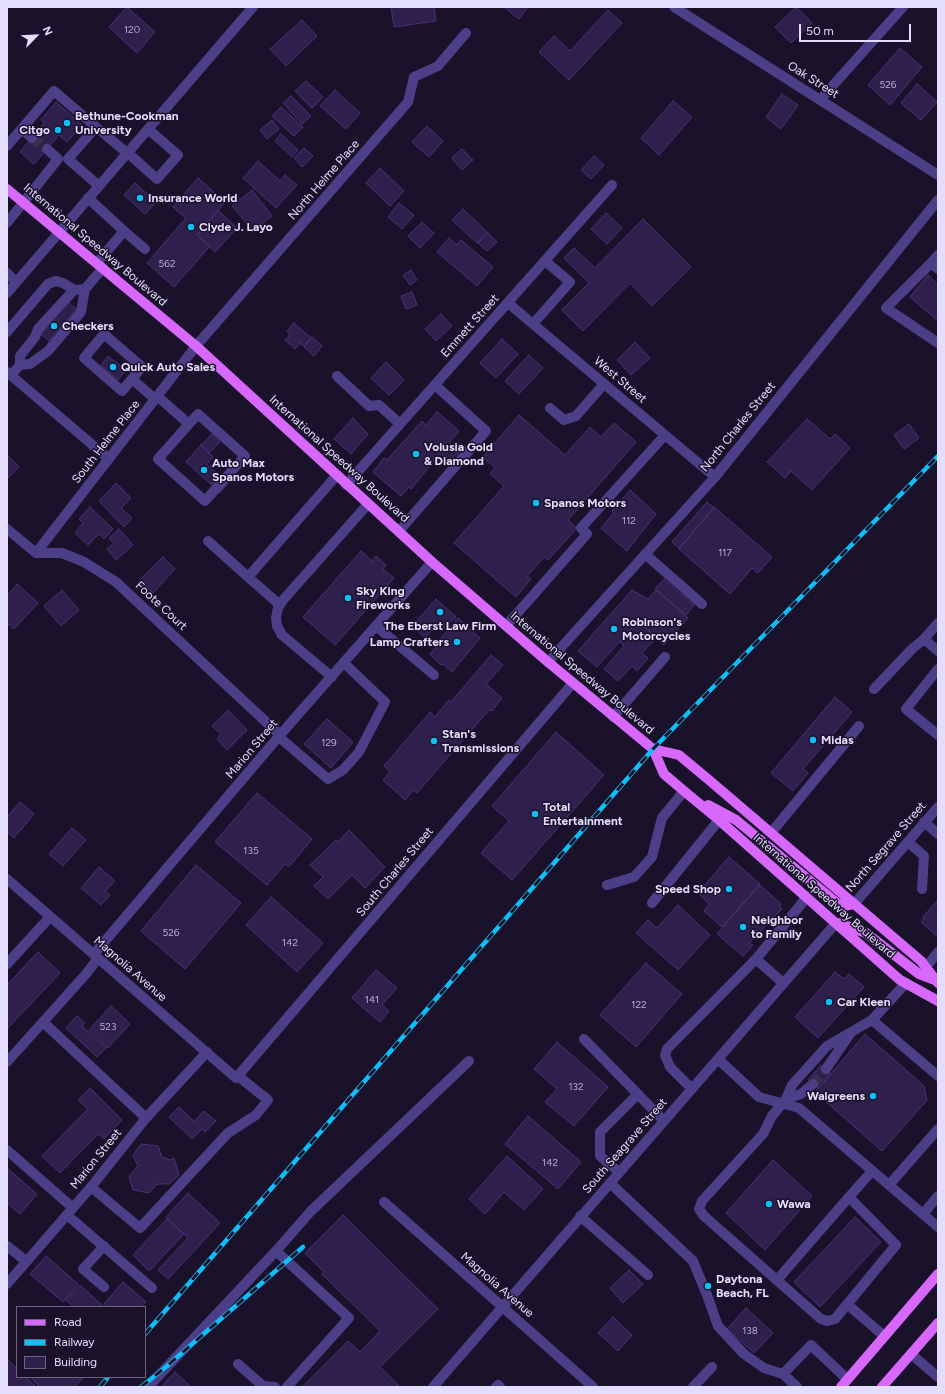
<!DOCTYPE html>
<html>
<head>
<meta charset="utf-8">
<style>
  body { margin:0 }
  #map { position:relative; width:945px; height:1394px; overflow:hidden; background:#1a122b; font-family:Figtree,sans-serif }
  canvas { display:block }
  .frame { position:absolute; inset:0; border:8px solid #e5ddfe; pointer-events:none }
  .legend { position:absolute; left:16px; top:1306px; width:130px; height:72px; box-sizing:border-box; background:#1a122b; border:1px solid #6b637f; margin:0; padding:5px 7px; list-style:none; font-size:12px; color:#e5ddfe }
  .legend li { display:flex; align-items:center; gap:8px; height:20px }
  .legend b { width:20px; border:1px solid #6b637f }
  .north { position:absolute; left:16px; top:16px; width:40px; height:40px; -webkit-text-stroke:3px #1a122b; paint-order:stroke; rotate:66deg; font-size:11px; font-weight:700; line-height:16px; text-align:center; color:#e5ddfe }
  .north::after { content:''; display:block; margin:auto; width:14px; height:18px; background:#e5ddfe; clip-path:polygon(50% 0,100% 100%,50% 72%,0 100%) }
  .scale { position:absolute; left:799px; top:24px; width:112px; height:18px; box-sizing:border-box; border:2px solid #e5ddfe; border-top:0; padding-left:5px; font-size:12px; line-height:14px; white-space:nowrap; color:#e5ddfe; -webkit-text-stroke:3px #1a122b; paint-order:stroke }
</style>
</head>
<body>
<div id="map">
<canvas width="945" height="1394"></canvas>
<div class="frame"></div>
<ul class="legend">
<li><b style="height:5px;background:#d868fb"></b>Road</li>
<li><b style="height:5px;background:#0fc0f8"></b>Railway</li>
<li><b style="height:11px;background:#2e1f4c"></b>Building</li>
</ul>
<div class="north">N</div>
<div class="scale">50 m</div>
</div>
<script>
const ctx = document.querySelector('canvas').getContext('2d');
ctx.lineJoin = 'round';
function fill(path, color) {
  ctx.fillStyle = color;
  ctx.fill(path, 'evenodd');
}
function poly(rows) {
  const path = new Path2D();
  for (const r of rows) {
    path.moveTo(r[0], r[1]);
    for (let i = 2; i < r.length; i += 2) path.lineTo(r[i], r[i + 1]);
  }
  return path;
}
function stroke(path, color, width, dash) {
  ctx.strokeStyle = color;
  ctx.lineWidth = width;
  ctx.lineCap = dash ? 'butt' : 'round';
  ctx.setLineDash(dash || []);
  ctx.stroke(path);
}
function drawText(font, color, halo, rows, align = 'center') {
  ctx.font = font + ' Figtree,sans-serif';
  ctx.lineWidth = 3;
  ctx.setLineDash([]);
  ctx.textBaseline = 'middle';
  ctx.strokeStyle = halo;
  ctx.fillStyle = color;
  for (const [text, x, y, turn = 0] of rows) {
    ctx.save();
    ctx.translate(x, y);
    ctx.rotate((+turn || 0) * Math.PI / 180);
    ctx.textAlign = isNaN(turn) ? turn : align;
    if (halo) ctx.strokeText(text, 0, 0);
    ctx.fillText(text, 0, 0);
    ctx.restore();
  }
}
const building = poly([
  [127,7,155,32,137,53,109,27,127,7],
  [391,7,434,7,436,21,394,27,391,7],
  [504,7,528,7,519,19,504,7],
  [796,7,812,23,791,43,775,27,796,7],
  [608,10,622,23,569,80,539,52,554,36,570,51,608,10],
  [302,20,317,36,286,66,270,49,302,20],
  [900,48,922,67,890,105,868,85,900,48],
  [306,81,323,97,312,108,295,91,306,81],
  [917,84,937,102,921,120,901,103,917,84],
  [335,90,360,113,346,129,320,106,335,90],
  [782,94,798,105,781,129,766,117,782,94],
  [291,96,311,116,302,124,283,103,291,96],
  [673,101,692,117,659,155,641,138,673,101],
  [56,102,82,125,67,142,59,135,34,164,20,152,44,123,41,120,56,102],
  [281,107,303,127,294,136,272,116,281,107],
  [272,120,279,129,267,139,260,130,272,120],
  [427,126,443,141,429,157,412,142,427,126],
  [281,134,298,150,292,157,275,141,281,134],
  [304,148,313,156,302,167,294,158,304,148],
  [462,149,473,160,462,170,452,158,462,149],
  [594,156,604,165,591,179,581,170,594,156],
  [258,161,280,181,285,175,297,185,276,208,243,178,258,161],
  [380,168,404,191,390,206,366,183,380,168],
  [198,178,225,202,197,235,210,246,174,287,147,263,186,218,173,207,198,178],
  [135,183,156,202,145,214,124,195,135,183],
  [252,190,272,216,253,231,232,206,252,190],
  [399,203,414,215,402,229,388,217,399,203],
  [463,209,487,232,477,243,452,220,463,209],
  [218,210,237,228,215,252,197,235,218,210],
  [606,213,622,228,607,244,591,229,606,213],
  [643,219,691,267,652,306,630,283,583,331,562,310,589,283,564,258,574,248,595,268,643,219],
  [422,222,434,233,420,248,408,236,422,222],
  [488,233,497,242,487,251,478,243,488,233],
  [449,238,457,245,461,240,493,267,477,286,437,252,449,238],
  [411,270,417,280,410,285,403,275,411,270],
  [928,275,938,285,938,321,910,297,928,275],
  [412,292,417,305,406,309,401,296,412,292],
  [68,302,76,309,49,341,41,334,68,302],
  [441,314,452,326,436,341,425,329,441,314],
  [294,323,311,338,303,346,300,343,295,349,285,340,290,335,287,331,294,323],
  [312,337,322,346,314,356,304,347,312,337],
  [502,339,518,354,496,378,480,363,502,339],
  [635,342,650,358,631,375,617,360,635,342],
  [529,355,543,368,519,394,505,381,529,355],
  [108,356,126,370,118,380,101,365,108,356],
  [386,362,404,380,389,395,371,378,386,362],
  [437,412,459,431,411,489,409,487,401,496,373,472,384,458,387,460,422,421,426,425,437,412],
  [519,415,565,455,590,427,601,437,614,423,636,442,568,520,577,528,548,560,544,557,527,576,531,579,516,597,454,543,504,486,490,474,495,468,483,457,519,415],
  [353,418,368,434,351,454,334,439,353,418],
  [807,419,830,439,835,434,850,448,812,490,791,471,785,478,767,462,807,419],
  [909,424,919,438,904,449,894,435,909,424],
  [212,434,220,442,209,453,201,445,212,434],
  [201,445,213,457,207,464,219,475,211,484,186,462,201,445],
  [450,446,460,455,453,464,442,454,450,446],
  [7,455,19,467,7,479,7,455],
  [219,475,228,483,220,493,211,484,219,475],
  [116,483,131,498,121,508,132,518,124,527,99,501,116,483],
  [630,490,656,514,627,551,601,528,614,513,612,511,630,490],
  [707,502,714,508,679,548,672,542,707,502],
  [90,507,113,529,104,539,99,534,88,545,75,533,83,523,79,519,90,507],
  [714,507,772,557,758,573,752,568,730,594,679,549,714,507],
  [119,529,133,545,116,560,107,549,114,543,109,538,119,529],
  [361,551,372,561,376,556,386,565,383,569,394,578,335,645,303,617,361,551],
  [163,557,175,569,153,593,140,580,163,557],
  [664,579,694,605,686,615,655,589,664,579],
  [17,584,38,603,14,629,7,623,7,596,17,584],
  [62,590,79,610,61,626,44,606,62,590],
  [632,590,648,599,656,590,688,618,664,645,638,621,597,667,578,651,632,590],
  [436,599,456,617,442,629,437,624,425,638,412,626,436,599],
  [458,618,480,638,452,672,443,664,441,665,430,654,436,647,435,645,458,618],
  [638,621,657,637,642,653,648,658,637,671,632,666,618,681,604,669,624,646,620,642,638,621],
  [491,655,503,665,486,684,502,698,492,711,489,710,417,793,413,790,405,800,383,780,390,772,384,766,430,712,435,717,449,700,451,702,491,655],
  [835,697,852,712,803,769,808,773,793,791,771,773,835,697],
  [228,710,247,730,227,750,217,739,221,734,212,726,228,710],
  [327,719,353,742,331,768,304,744,327,719],
  [556,732,604,775,512,880,481,853,509,821,492,806,556,732],
  [257,793,312,839,289,867,285,864,267,885,215,842,257,793],
  [20,802,34,814,14,838,7,832,7,817,20,802],
  [72,828,86,840,63,866,49,854,72,828],
  [349,830,385,867,365,888,352,875,328,899,314,886,323,877,310,865,336,840,338,842,349,830],
  [729,857,760,884,722,927,704,911,709,904,698,893,729,857],
  [196,865,241,903,185,969,141,931,196,865],
  [99,867,115,881,105,891,110,895,101,905,81,888,99,867],
  [760,885,781,904,779,906,782,909,749,943,753,945,743,956,717,934,760,885],
  [271,897,323,943,297,972,246,925,271,897],
  [937,901,938,902,938,937,921,922,924,918,923,917,937,901],
  [678,905,710,935,678,970,636,933,648,920,657,928,678,905],
  [38,952,60,973,7,1029,7,985,38,952],
  [646,963,682,994,636,1047,600,1015,646,963],
  [376,970,397,988,382,1005,389,1011,380,1022,352,998,376,970],
  [835,972,844,979,849,974,864,987,818,1038,795,1017,835,972],
  [111,1006,130,1024,108,1048,89,1030,111,1006],
  [77,1016,85,1023,82,1026,106,1048,97,1057,66,1028,77,1016],
  [865,1034,924,1086,927,1100,882,1151,815,1092,865,1034],
  [557,1042,608,1087,574,1126,545,1102,557,1089,534,1069,557,1042],
  [821,1065,831,1074,818,1088,808,1080,821,1065],
  [90,1088,122,1120,104,1139,98,1134,60,1173,42,1156,88,1109,78,1100,90,1088],
  [179,1107,194,1121,204,1111,216,1121,205,1132,202,1129,192,1139,169,1117,179,1107],
  [528,1116,581,1162,558,1189,505,1144,528,1116],
  [141,1144,158,1146,162,1157,170,1160,174,1158,179,1175,169,1184,157,1184,149,1193,133,1190,129,1176,138,1166,133,1155,141,1144],
  [507,1156,543,1189,524,1210,504,1192,485,1214,469,1199,507,1156],
  [773,1160,812,1196,765,1250,726,1213,773,1160],
  [7,1168,37,1194,20,1214,7,1203,7,1168],
  [188,1193,220,1223,168,1279,158,1270,188,1238,166,1217,188,1193],
  [343,1215,438,1309,380,1367,400,1387,302,1387,348,1341,360,1352,380,1331,322,1274,324,1272,305,1253,343,1215],
  [855,1217,881,1242,820,1307,794,1282,855,1217],
  [167,1219,184,1234,149,1271,133,1255,167,1219],
  [46,1256,78,1284,63,1302,30,1274,46,1256],
  [629,1270,643,1284,623,1303,610,1288,629,1270],
  [123,1282,146,1302,141,1307,108,1307,104,1304,123,1282],
  [80,1285,104,1307,74,1307,66,1300,80,1285],
  [746,1308,773,1333,754,1353,727,1329,746,1308],
  [613,1317,632,1335,618,1351,598,1333,613,1317],
  [7,1359,17,1369,17,1377,26,1377,36,1387,7,1387,7,1359],
  [175,1372,191,1387,161,1387,175,1372],
  [30,1377,84,1377,74,1387,40,1387,30,1377]
]);
fill(building, '#2e1f4c');
stroke(building, '#493177', 1);
stroke(poly([
  [32,138,47,149],
  [813,1084,826,1069]
]), '#38304b', 10, [10, 5]);
stroke(poly([
  [674,7,938,175],
  [820,100,903,7],
  [22,129,32,138],
  [7,146,54,91,96,127],
  [128,153,157,179,178,155,148,129],
  [99,186,68,159,96,127,127,153],
  [88,198,124,231,97,263],
  [7,223,58,159,47,149],
  [124,231,145,249],
  [931,263,938,255],
  [938,269,931,263,886,308,938,343],
  [7,273,16,282],
  [7,293,253,7],
  [508,303,715,477],
  [533,324,570,282,545,261],
  [7,332,48,284,56,281,63,283,74,290,85,289],
  [20,365,20,356,35,337,38,329,74,290],
  [7,372,109,459],
  [11,375,20,365,30,364,48,351,81,312,85,289,103,268],
  [337,376,369,406,379,405,400,424],
  [132,379,122,391,84,358,104,334,142,367,132,379,155,399],
  [157,396,189,424,158,459,205,501,245,456,198,414,189,424],
  [550,408,564,420,576,416,604,384],
  [346,485,612,185],
  [7,529,36,553,62,553,84,562,116,582,280,735],
  [399,531,486,431,435,385],
  [208,541,248,577],
  [36,553,196,346,408,102,414,77,438,66,466,33],
  [645,554,702,604],
  [280,605,248,577,337,475],
  [938,623,924,639,938,651],
  [376,626,434,675],
  [506,626,587,534,581,528,665,435],
  [548,662,715,477,938,200],
  [938,669,906,709,938,735],
  [332,677,282,635,277,626,276,618,278,608,283,600,368,504],
  [874,689,912,649,924,639],
  [613,717,665,657],
  [279,737,328,779,343,770,359,752,385,702,344,663],
  [924,822,938,834],
  [771,833,859,726],
  [908,842,924,856,922,889],
  [7,879,236,1078,573,683],
  [607,885,634,877,652,857,662,818,684,791],
  [652,903,719,820],
  [854,904,938,807],
  [94,954,280,735,432,562],
  [7,964,50,917],
  [926,967,938,952],
  [783,983,756,959,807,897],
  [906,983,872,1020,938,1076],
  [872,1020,827,1046,792,1085,786,1099,772,1116,763,1134,702,1201,699,1209,704,1216,821,1319,827,1321,835,1319,896,1245,849,1197,872,1171],
  [43,1022,146,1118],
  [584,1039,664,1121],
  [718,1059,759,1097,799,1108,938,1227],
  [7,1062,86,974,98,958],
  [826,1069,850,1034],
  [692,1089,670,1067,665,1055,667,1049,756,959],
  [786,1099,801,1094,813,1084],
  [7,1150,73,1208],
  [619,1172,600,1156,600,1132,638,1094],
  [610,1183,693,1261,707,1295,718,1326,744,1354,764,1368,783,1374],
  [889,1185,938,1129],
  [91,1187,140,1228,228,1133,256,1115,268,1100,238,1076],
  [384,1202,593,1387],
  [923,1214,938,1196],
  [67,1215,152,1288],
  [580,1216,648,1275],
  [7,1246,26,1261],
  [104,1246,83,1269,104,1287],
  [276,1251,349,1318,287,1387],
  [777,1280,849,1197],
  [7,1284,91,1187,146,1118,207,1052],
  [847,1304,884,1336],
  [911,1354,938,1377],
  [238,1364,263,1386,275,1387],
  [148,1387,276,1251,311,1211,469,1061],
  [433,1387,836,923],
  [496,1387,498,1385,500,1387],
  [693,1387,712,1367],
  [797,1387,783,1374,811,1345,847,1379]
]), '#4c3f88', 10);
stroke(poly([
  [7,189,196,346,432,562,548,662,653,749,664,774,684,791,719,820,900,980,938,1001],
  [653,749,679,755,709,780,921,961,938,983],
  [708,805,736,820,837,903,844,906,854,904],
  [838,923,866,933,919,974,935,980],
  [841,1387,938,1274],
  [882,1387,938,1323]
]), '#d868fb', 10);
const rail = poly([
  [145,1334,653,749,938,456],
  [100,1387,108,1377],
  [141,1387,167,1366,303,1247]
]);
stroke(rail, '#0fc0f8', 4.5);
stroke(rail, '#1a122b', 3, [9]);
for (const [x, y, r, color] of [
  [67,123,4,"#0fc0f8"],
  [58,130,4,"#0fc0f8"],
  [140,198,4,"#0fc0f8"],
  [191,227,4,"#0fc0f8"],
  [54,326,4,"#0fc0f8"],
  [113,367,4,"#0fc0f8"],
  [416,454,4,"#0fc0f8"],
  [204,470,4,"#0fc0f8"],
  [536,503,4,"#0fc0f8"],
  [348,598,4,"#0fc0f8"],
  [440,612,4,"#0fc0f8"],
  [614,629,4,"#0fc0f8"],
  [457,642,4,"#0fc0f8"],
  [813,740,4,"#0fc0f8"],
  [434,741,4,"#0fc0f8"],
  [535,814,4,"#0fc0f8"],
  [729,889,4,"#0fc0f8"],
  [743,927,4,"#0fc0f8"],
  [829,1002,4,"#0fc0f8"],
  [873,1096,4,"#0fc0f8"],
  [769,1204,4,"#0fc0f8"],
  [708,1286,4,"#0fc0f8"]
]) {
  const dot = new Path2D();
  dot.arc(x, y, r, 0, 2 * Math.PI);
  ctx.fillStyle = color;
  ctx.fill(dot);
  stroke(dot, '#1a122b', 1.5);
}
drawText('10px', '#b7aed2', null, [
  ["120",132,30],
  ["526",888,85],
  ["562",167,264],
  ["112",629,521],
  ["117",725,553],
  ["129",329,743],
  ["135",251,851],
  ["526",171,933],
  ["142",290,943],
  ["141",372,1000],
  ["122",639,1005],
  ["523",108,1027],
  ["132",576,1087],
  ["142",550,1163],
  ["138",750,1331]
]);
drawText('12px', '#e5ddfe', '#1a122b', [
  ["Oak Street",813,80,32],
  ["North Helme Place",324,180,-49],
  ["International Speedway Boulevard",95,245,40],
  ["Emmett Street",470,326,-48],
  ["West Street",620,380,40],
  ["North Charles Street",738,427,-51],
  ["South Helme Place",106,442,-52],
  ["International Speedway Boulevard",339,459,42],
  ["Foote Court",161,606,43],
  ["International Speedway Boulevard",582,673,40],
  ["Marion Street",252,749,-50],
  ["North Segrave Street",886,847,-49],
  ["South Charles Street",395,872,-50],
  ["International Speedway Boulevard",824,896,41],
  ["Magnolia Avenue",130,969,41],
  ["South Seagrave Street",625,1146,-49],
  ["Marion Street",96,1159,-51],
  ["Magnolia Avenue",497,1285,41]
]);
drawText('bold 12px', '#e5ddfe', '#1a122b', [
  ["Bethune-Cookman",75,116],
  ["University",75,130],
  ["Citgo",50,130,"right"],
  ["Insurance World",148,198],
  ["Clyde J. Layo",199,227],
  ["Checkers",62,326],
  ["Quick Auto Sales",121,367],
  ["Volusia Gold",424,447],
  ["& Diamond",424,461],
  ["Auto Max",212,463],
  ["Spanos Motors",212,477],
  ["Spanos Motors",544,503],
  ["Sky King",356,591],
  ["Fireworks",356,605],
  ["Robinson's",622,622],
  ["Motorcycles",622,636],
  ["The Eberst Law Firm",440,626,"center"],
  ["Lamp Crafters",449,642,"right"],
  ["Stan's",442,734],
  ["Transmissions",442,748],
  ["Midas",821,740],
  ["Total",543,807],
  ["Entertainment",543,821],
  ["Speed Shop",721,889,"right"],
  ["Neighbor",751,920],
  ["to Family",751,934],
  ["Car Kleen",837,1002],
  ["Walgreens",865,1096,"right"],
  ["Wawa",777,1204],
  ["Daytona",716,1279],
  ["Beach, FL",716,1293]
], 'left');
</script>
</body>
</html>
